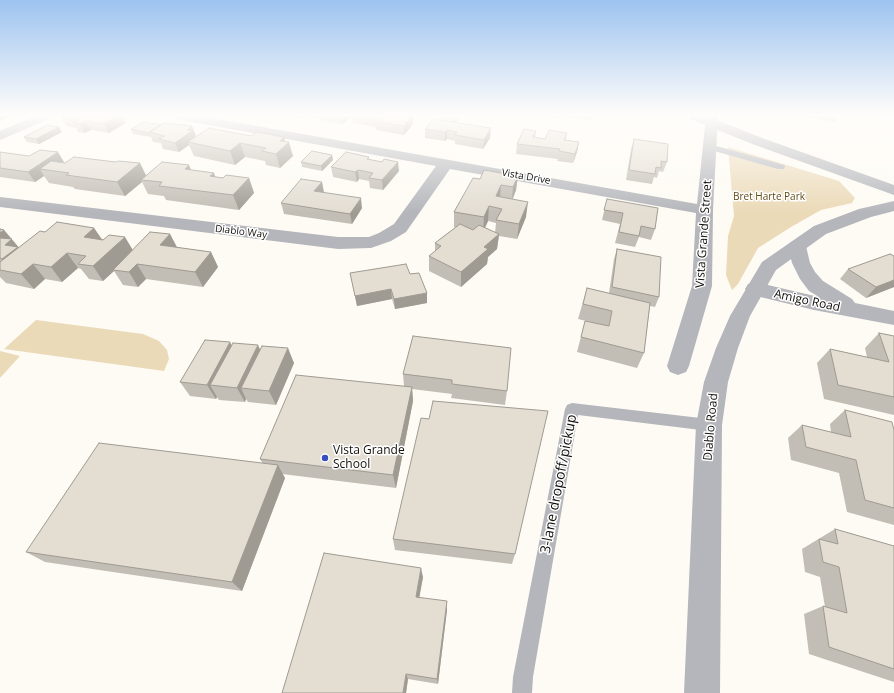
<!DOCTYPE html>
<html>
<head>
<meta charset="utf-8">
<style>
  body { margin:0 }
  canvas { display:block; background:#fefbf4 }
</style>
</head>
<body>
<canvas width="894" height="693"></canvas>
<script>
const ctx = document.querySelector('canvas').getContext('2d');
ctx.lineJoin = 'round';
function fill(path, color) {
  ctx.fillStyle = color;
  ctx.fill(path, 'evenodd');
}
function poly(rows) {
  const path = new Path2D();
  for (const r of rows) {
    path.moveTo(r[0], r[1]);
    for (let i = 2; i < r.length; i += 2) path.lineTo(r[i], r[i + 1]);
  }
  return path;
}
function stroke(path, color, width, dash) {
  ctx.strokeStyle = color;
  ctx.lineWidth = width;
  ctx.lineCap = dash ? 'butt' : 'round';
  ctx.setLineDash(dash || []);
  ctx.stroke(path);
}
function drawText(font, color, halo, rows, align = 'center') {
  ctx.font = font + ' "Open Sans",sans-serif';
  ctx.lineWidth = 3;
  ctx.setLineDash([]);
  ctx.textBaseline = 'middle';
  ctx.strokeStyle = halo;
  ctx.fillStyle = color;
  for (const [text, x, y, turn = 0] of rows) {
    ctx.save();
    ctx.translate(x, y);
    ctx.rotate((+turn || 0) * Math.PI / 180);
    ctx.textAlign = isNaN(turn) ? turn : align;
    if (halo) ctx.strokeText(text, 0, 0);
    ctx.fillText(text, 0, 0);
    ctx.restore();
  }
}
fill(poly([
  [728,147,839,181,855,198,852,203,821,210,791,227,758,248,738,284,732,290,726,275,728,236,734,216],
  [36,320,143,334,159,341,167,350,169,359,164,371,4,349],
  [0,351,20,356,0,378]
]), '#ebdab8');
fill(poly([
  [707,145,713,145,784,165,785,167,784,169,778,169,707,149,707,145],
  [572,403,709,419,714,421,716,425,714,429,709,431,578,415,533,677,532,693,512,693,513,677,565,409,567,405,572,403]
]), '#b4b6bb');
fill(poly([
  [34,116,50,116,49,119,0,140,0,131,34,116],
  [175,116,201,116,697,204,706,116,718,116,713,210,712,286,689,366,686,372,678,375,670,372,667,366,692,286,696,213,450,169,406,232,391,241,371,248,338,249,0,207,0,197,338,237,369,237,379,233,394,224,436,166,181,120,176,119,175,116],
  [797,240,803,242,806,246,810,263,815,272,823,281,852,299,855,303,894,311,894,325,814,310,748,294,745,289,748,284,755,282,819,297,809,291,800,279,792,263,788,246,791,242,797,240]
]), '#b4b6bb');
fill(poly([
  [689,116,706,116,765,139,894,185,894,195,755,145,690,119,689,116],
  [894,201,894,211,871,217,826,234,776,270,750,316,738,348,728,382,722,425,720,693,684,693,696,425,704,382,716,348,730,316,762,262,814,226,859,209,894,201]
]), '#b4b6bb');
fill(poly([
  [291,116,303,116,301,118],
  [306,116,352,116,343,124,319,120,319,118],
  [352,116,413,116,413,124,404,135,376,130,376,127,353,123],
  [546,116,560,116,559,118],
  [565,116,593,116,591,120],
  [802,116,838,116,835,122],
  [61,117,126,123,109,133,91,130,85,133,78,132,76,128,66,126],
  [441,120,457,122,457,123,490,138,483,149,455,144,455,141,447,139,445,141,425,138,425,129],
  [161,125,192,126,196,136,195,136,195,137,251,136,286,142,293,156,280,168,266,165,265,161,245,157,235,165,194,156,189,145,179,152,163,149,161,143,153,142,151,137,133,134,131,129],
  [536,131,535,138,545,139,567,133,566,140,579,142,577,152,573,163,557,161,558,159,516,154,517,144],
  [62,132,39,144,27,142,24,137],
  [634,139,667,162,663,172,659,171,657,178,654,177,652,184,626,180,631,149],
  [0,152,64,162,63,163,140,163,146,175,189,165,191,170,215,177,223,178,249,178,254,193,239,210,166,200,164,196,148,194,142,182,125,196,75,189,73,187,49,183,44,176,35,182,0,177],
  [332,155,333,160,322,171,302,167,301,162],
  [369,157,369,159,399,171,383,190,370,188,369,181,359,179,357,182,333,177,331,167],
  [518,176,516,190,512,199,526,217,517,239,499,236,497,249,488,257,487,264,461,287,429,271,429,256,435,251,435,243,456,227,454,227,454,212,480,179],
  [488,221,496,223,495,233,485,228],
  [322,182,323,193,362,208,352,224,284,214,281,203],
  [607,199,655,229,651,240,639,237,635,247,615,243,620,224,602,220],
  [94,228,102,239,133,250,170,234,176,247,211,252,218,267,203,287,146,279,138,287,123,285,114,271,103,281,89,279,81,269,78,268,62,282,45,279,34,289,6,283,0,277,0,229,4,230,19,248,45,232],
  [617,249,659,297,655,307,650,306,644,353,637,368,577,352,585,321,607,326,578,319,587,288,609,293,614,259],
  [848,269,894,287,866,298,840,279],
  [350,273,410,274,427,293,427,303,395,309,392,299,357,306],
  [879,333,894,336,894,415,824,399,817,363,830,349,867,357,865,348],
  [413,336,507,391,505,405,451,398,452,394,412,389,413,401,396,488,282,474,285,478,242,591,45,562,26,552,263,464,260,459,404,386,403,374],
  [232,345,260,349,294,363,276,405,248,402,246,399,245,402,219,400,217,397,216,399,190,396,180,382],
  [845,410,894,430,894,525,847,512,839,473,791,460,788,438,802,425,831,432,830,424],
  [429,419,515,554,512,564,395,550,393,539],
  [835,529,894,546,894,682,809,654,804,614,823,606,825,607,820,577,805,572,802,549],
  [423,577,419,597,447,610,438,684,408,679,406,693,282,693]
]), '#c3beb5');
fill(poly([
  [0,116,11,116,0,121],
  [118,116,123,116,126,123,109,133,104,124],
  [342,116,352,116,343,124],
  [412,116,413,116,413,124,404,135,404,126],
  [457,117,457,122,452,129,452,124],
  [85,121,91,130,85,133,80,124],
  [192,126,196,136,195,136,196,140,188,142,189,145,179,152,175,143,187,130],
  [59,127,62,132,39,144,36,139],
  [491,128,490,138,483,149,484,140],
  [447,130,447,139,445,141,445,132],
  [284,137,286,145,289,142,293,156,280,168,276,154,280,141],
  [579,142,577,152,573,163,575,154],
  [240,143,245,157,235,165,230,151],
  [58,152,64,162,51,171,40,169,44,176,35,182,28,172],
  [332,155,333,160,322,171,321,166],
  [398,162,399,171,383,190,382,180],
  [140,163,147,178,141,180,142,182,125,196,117,182],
  [189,165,195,180,185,169],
  [358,170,359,179,357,182,355,172],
  [214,173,219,187,210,176],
  [518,176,516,190,512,201,513,187],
  [249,178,254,193,239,210,233,195],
  [322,182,324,192,317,202,314,191],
  [501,185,500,199,496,196],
  [361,198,362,208,352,224,350,214],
  [528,202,526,217,517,239,519,224],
  [489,206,488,221,483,232,484,217],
  [94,228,104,243,84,237],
  [4,230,21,250,11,269,2,259,0,243,0,233],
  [170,234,178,249,160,245],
  [499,234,497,249,488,257,487,264,461,287,461,272,484,247],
  [125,237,134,252,113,270,114,271,103,281,93,266],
  [211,252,218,267,203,287,195,272],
  [67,253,78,268,62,282,51,267],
  [33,264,45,279,34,289,21,274],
  [137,264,146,279,138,287,129,272],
  [894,280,894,287,866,298,876,287],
  [391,289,392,299,357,306,355,296],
  [427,293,427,303,395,309,394,299],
  [230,342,238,357,210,385,217,397,216,399,207,385],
  [258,345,265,360,241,388,246,399,245,402,237,388],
  [288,348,294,363,276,405,269,391],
  [412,387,413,401,396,488,393,475],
  [278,465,285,478,242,591,232,582],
  [421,568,423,577,418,605,416,597],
  [447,601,447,610,438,684,437,679],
  [406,674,408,679,406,693,403,693]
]), '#9f9b93');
const building = poly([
  [63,116,118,116,104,124,85,121,80,124,73,123,78,120,61,117,63,116],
  [362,116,412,116,404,126,375,121,378,118,362,116],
  [444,116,447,116,457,117,454,122,441,120,444,116],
  [433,119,491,128,484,140,455,135,457,132,447,130,445,132,425,129,433,119],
  [144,122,161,125,149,133,131,129,144,122],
  [164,123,192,126,187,130,192,131,175,143,159,139,165,136,149,132,164,123],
  [47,125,59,127,36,139,24,137,47,125],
  [209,128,251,136,257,132,284,137,280,141,289,142,276,154,262,151,266,148,240,143,230,151,188,142,209,128],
  [524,129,536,131,533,137,545,139,549,130,567,133,564,140,579,142,575,154,559,151,560,149,517,144,524,129],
  [634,139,668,144,667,162,661,161,661,168,656,167,655,174,629,170,634,139],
  [40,150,58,152,28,172,0,168,0,152,29,156,40,150],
  [312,151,332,155,321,166,301,162,312,151],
  [346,152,369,157,367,159,382,162,384,159,398,162,382,180,369,178,373,173,358,170,355,172,331,167,346,152],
  [74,157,116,162,118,161,140,163,117,182,66,175,69,173,40,169,51,161,65,163,74,157],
  [162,162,189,165,185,169,214,173,210,176,223,178,226,175,249,178,233,195,159,186,162,182,141,180,162,162],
  [484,170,518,176,513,187,501,185,496,196,528,202,519,224,496,220,502,209,489,206,484,217,454,212,473,178,480,179,484,170],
  [301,179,322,182,314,191,361,198,350,214,281,203,301,179],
  [607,199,658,208,655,229,641,226,639,236,619,232,623,213,604,210,607,199],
  [57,222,94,228,84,237,103,240,109,235,125,237,93,266,78,264,86,256,67,253,51,267,33,264,21,274,0,270,0,262,40,231,45,232,57,222],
  [460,224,473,230,479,225,499,234,484,247,488,249,461,272,429,256,441,246,435,243,460,224],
  [0,229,4,230,0,233,0,229],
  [150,232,170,234,160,245,211,252,195,272,137,264,129,272,113,270,150,232],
  [0,238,12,239,5,245,18,247,2,259,0,258,0,238],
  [617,249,661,257,659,297,612,287,617,249],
  [890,254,894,256,894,280,876,287,848,269,890,254],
  [406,264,410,274,419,273,427,293,394,299,391,289,355,296,350,273,406,264],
  [587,288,650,303,644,353,581,337,585,321,609,326,612,311,583,304,587,288],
  [879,333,894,336,894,397,838,385,830,349,889,362,879,333],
  [413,336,511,348,507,391,452,384,452,380,403,374,413,336],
  [205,340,230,342,207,385,180,382,205,340],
  [233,343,258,345,237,388,210,385,233,343],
  [262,346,288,348,269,391,241,388,262,346],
  [296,375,412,387,393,475,260,459,296,375],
  [433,401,548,411,515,554,393,539,421,418,429,419,433,401],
  [845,410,892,422,894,430,894,508,865,500,856,460,806,447,802,425,851,437,845,410],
  [99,443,278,465,232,582,26,552,99,443],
  [835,529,894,546,894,669,829,647,823,606,847,613,839,567,823,562,819,539,838,544,835,529],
  [324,553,421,568,416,597,447,601,437,679,406,674,403,693,282,693,324,553]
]);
fill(building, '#e3ddd2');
stroke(building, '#9f9b93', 1);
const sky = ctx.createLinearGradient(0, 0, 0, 213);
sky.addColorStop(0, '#9dc3f0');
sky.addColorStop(0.54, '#fffdfa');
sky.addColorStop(1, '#fffdfa00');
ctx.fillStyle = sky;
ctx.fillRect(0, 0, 894, 213);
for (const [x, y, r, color] of [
  [325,458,4,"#384dbf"]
]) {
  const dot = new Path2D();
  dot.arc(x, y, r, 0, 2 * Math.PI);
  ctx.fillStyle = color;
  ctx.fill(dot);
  stroke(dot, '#fff', 1.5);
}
drawText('10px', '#110f0b', '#fff', [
  ["Vista Drive",526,177,10],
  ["Diablo Way",241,232,7]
]);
drawText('10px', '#614a18', '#fff', [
  ["Bret Harte Park",769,197]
]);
drawText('12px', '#110f0b', '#fff', [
  ["Vista Grande Street",704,234,-86],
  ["Amigo Road",807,301,12],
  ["Diablo Road",711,427,-85]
]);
drawText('12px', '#110f0b', '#fff', [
  ["Vista Grande",333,451],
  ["School",333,465]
], 'left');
drawText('14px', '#110f0b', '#fff', [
  ["3-lane dropoff/pickup",559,484,-79]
]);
</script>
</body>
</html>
